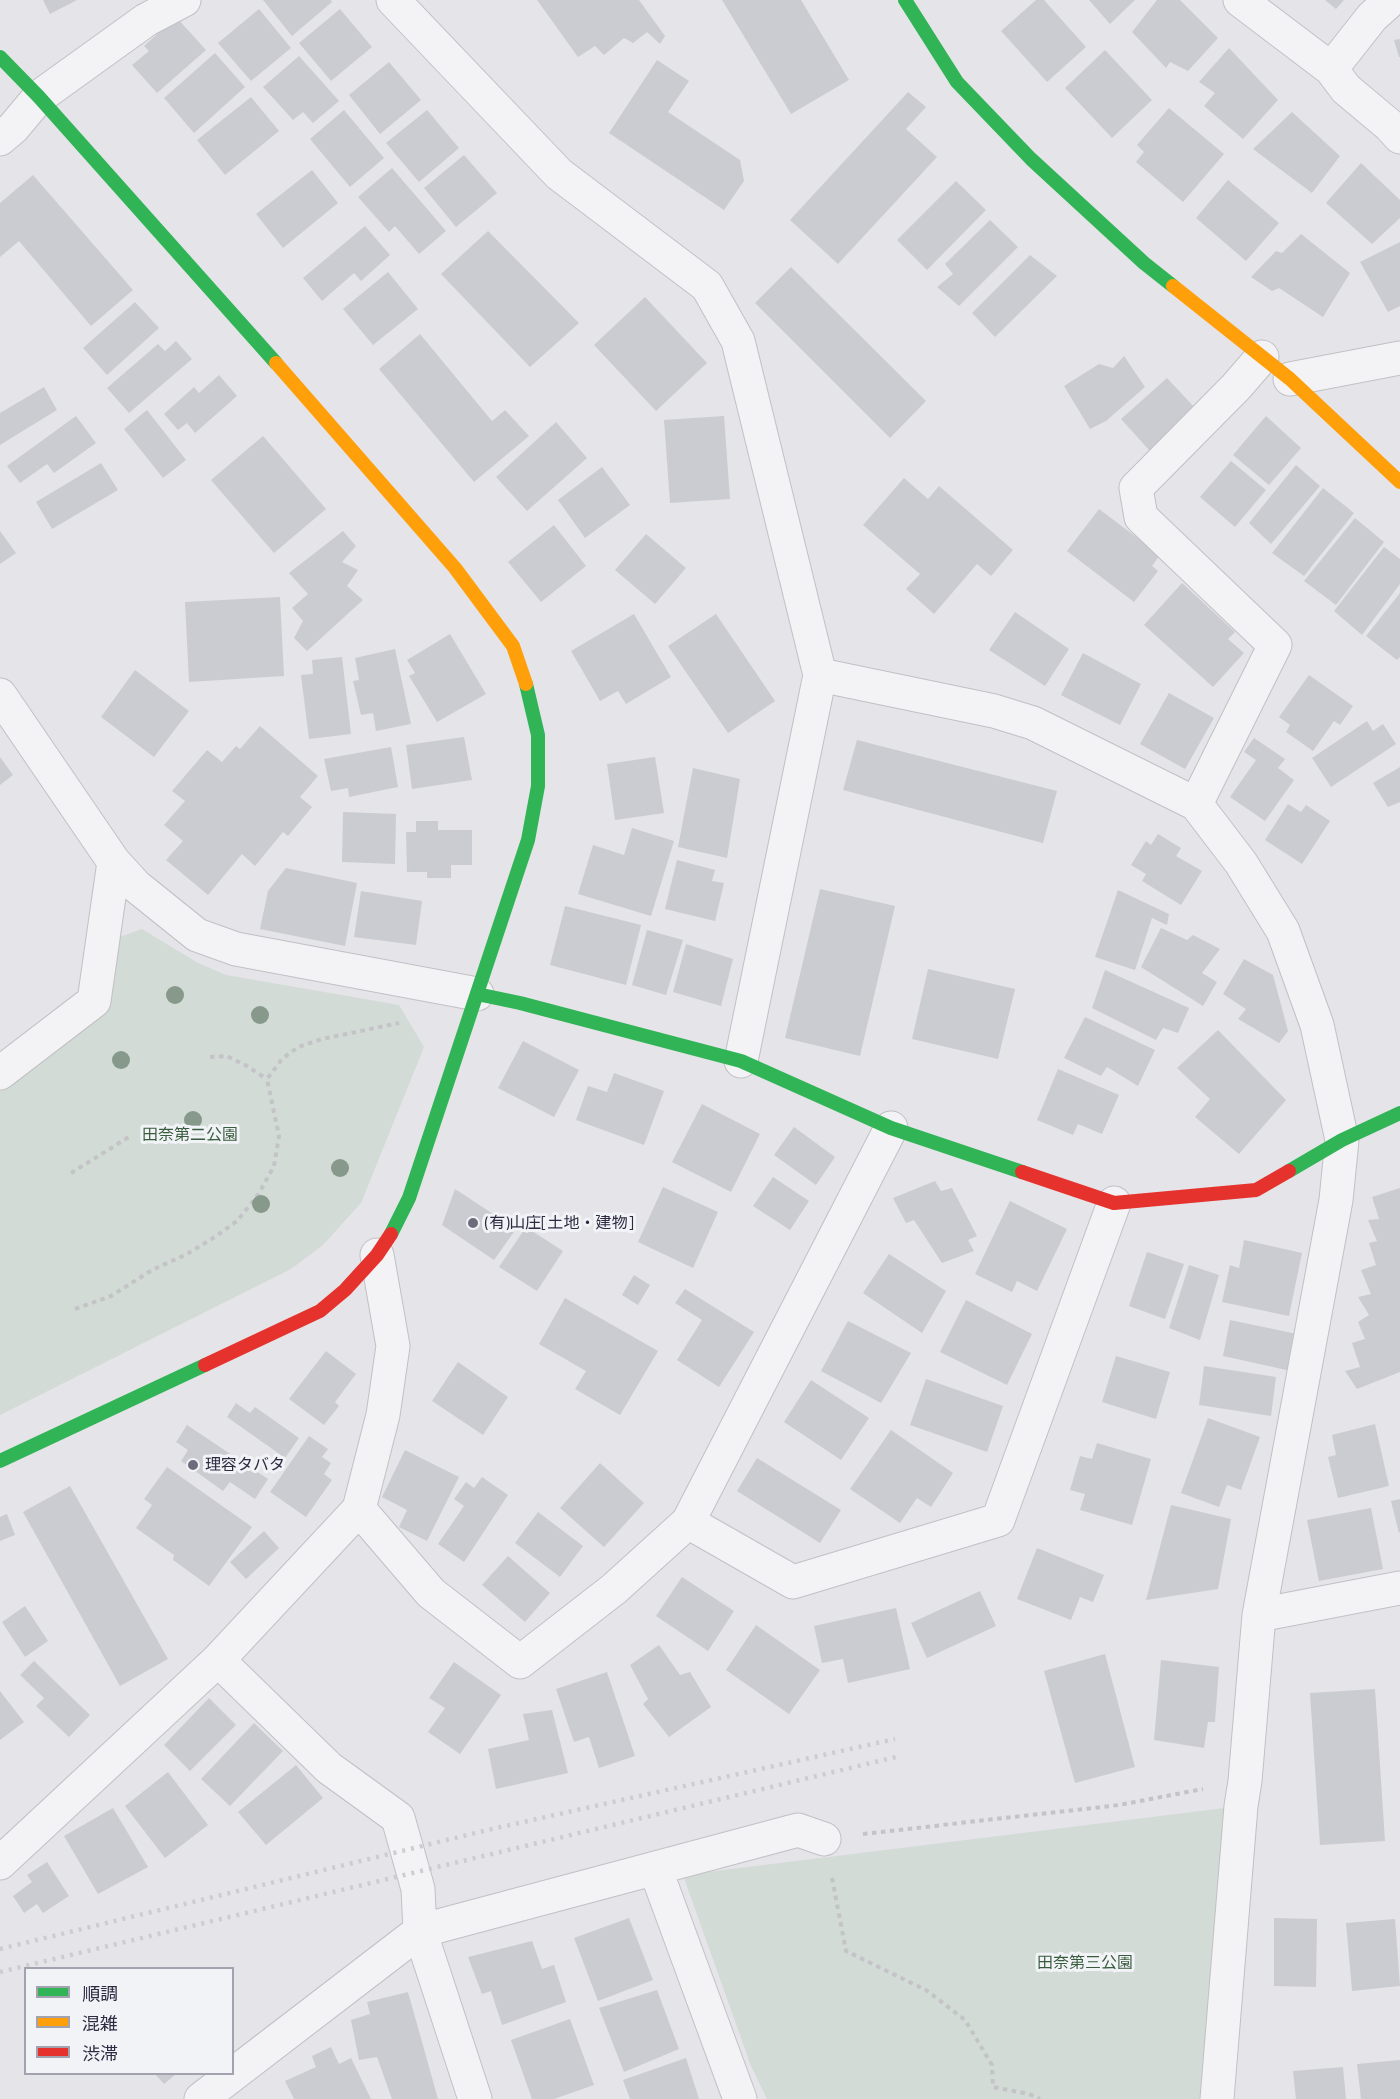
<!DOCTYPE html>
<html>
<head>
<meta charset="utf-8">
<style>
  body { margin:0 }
  #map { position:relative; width:1400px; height:2099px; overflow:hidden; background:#e4e4e9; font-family:Barlow,"Noto Sans JP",sans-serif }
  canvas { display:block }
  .legend { position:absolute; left:24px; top:1967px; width:210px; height:108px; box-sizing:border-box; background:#f2f3f7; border:2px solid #a2a3ae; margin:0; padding:8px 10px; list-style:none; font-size:18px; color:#2b2c41 }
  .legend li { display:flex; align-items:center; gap:12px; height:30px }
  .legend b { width:30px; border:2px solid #a2a3ae }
</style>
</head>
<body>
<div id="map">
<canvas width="1400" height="2099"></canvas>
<ul class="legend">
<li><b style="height:8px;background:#30b455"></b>順調</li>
<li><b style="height:8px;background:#ff9f0a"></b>混雑</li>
<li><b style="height:8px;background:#e5322d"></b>渋滞</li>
</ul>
</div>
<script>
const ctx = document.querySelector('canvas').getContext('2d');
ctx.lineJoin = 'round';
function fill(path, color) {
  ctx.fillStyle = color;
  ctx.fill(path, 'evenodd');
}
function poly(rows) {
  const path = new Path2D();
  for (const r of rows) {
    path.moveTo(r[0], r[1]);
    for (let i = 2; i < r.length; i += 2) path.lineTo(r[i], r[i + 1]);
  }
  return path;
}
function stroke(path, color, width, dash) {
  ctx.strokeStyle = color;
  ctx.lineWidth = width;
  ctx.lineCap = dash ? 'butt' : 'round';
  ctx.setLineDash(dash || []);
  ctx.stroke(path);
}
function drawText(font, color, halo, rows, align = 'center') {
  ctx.font = font + ' Barlow,"Noto Sans JP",sans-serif';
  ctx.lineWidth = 6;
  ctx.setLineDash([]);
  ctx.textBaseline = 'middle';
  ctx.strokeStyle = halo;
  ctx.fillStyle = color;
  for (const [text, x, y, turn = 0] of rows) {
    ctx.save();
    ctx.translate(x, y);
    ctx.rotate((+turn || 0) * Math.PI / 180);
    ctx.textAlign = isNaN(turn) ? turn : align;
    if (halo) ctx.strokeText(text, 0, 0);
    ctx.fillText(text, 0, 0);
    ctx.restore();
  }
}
fill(poly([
  [142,929,198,963,226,975,399,1005,424,1047,361,1203,323,1245,291,1269,0,1415,0,1076,83,1005,117,938],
  [1241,1806,1207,2099,767,2099,751,2066,683,1875]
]), '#d2dbd5');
fill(poly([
  [43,0,77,0,50,14],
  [263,0,331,0,332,2,292,36],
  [537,0,639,0,665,36,660,44,647,32,633,43,624,38,604,55,595,46,578,57],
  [722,0,801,0,849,80,791,114],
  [1036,0,1044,0,1086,47,1047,82,1001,31],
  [1089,0,1135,0,1110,24],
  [1157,0,1180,0,1218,38,1188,71,1170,62,1166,68,1132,32],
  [1325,0,1344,0,1336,9],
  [259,9,291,48,251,81,218,43],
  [340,9,372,47,331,81,299,43],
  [176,17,206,50,157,93,132,65,149,51,144,46],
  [1400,39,1400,57,1399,57,1394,40],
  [1229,48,1278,100,1243,139,1204,106,1215,93,1199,82],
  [1105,50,1152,100,1112,138,1065,88],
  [215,53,245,87,194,133,164,98],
  [299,56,339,101,313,123,303,112,293,120,263,87],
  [657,60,689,81,668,112,740,160,744,181,724,210,609,133],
  [389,62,421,100,380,134,349,95],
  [908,92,926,107,906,129,937,157,838,264,790,220],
  [251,97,279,131,225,175,197,140],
  [1169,108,1224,154,1183,202,1136,162,1144,152,1137,145],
  [344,110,384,158,350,187,310,139],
  [427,110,459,148,419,182,386,143],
  [1292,112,1340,156,1312,193,1253,149],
  [464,155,497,193,456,227,424,188],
  [1361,163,1400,200,1400,218,1372,244,1326,203],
  [392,168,446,231,419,254,395,226,389,232,358,197],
  [312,170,338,203,283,248,256,214],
  [33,175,133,290,91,326,19,241,0,257,0,203],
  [1228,180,1279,223,1246,261,1196,218],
  [956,181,986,210,927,270,897,240],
  [990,220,1018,247,959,306,937,287,953,274,945,264],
  [365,226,390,255,361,281,354,273,322,301,303,278],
  [488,231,579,323,530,367,441,274],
  [1301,234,1350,273,1323,317,1279,288,1272,291,1251,277,1276,251,1282,253],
  [1400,242,1400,306,1388,312,1360,262],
  [1030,255,1057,276,995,337,972,313],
  [791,267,926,401,890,438,755,303],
  [388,272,418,309,373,345,343,309],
  [645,297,707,363,656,411,594,345],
  [135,302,159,328,107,375,83,348],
  [420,334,492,421,505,410,529,436,474,482,379,369],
  [176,341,192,359,129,413,107,388,158,344,165,351],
  [1124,356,1145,387,1106,421,1090,429,1064,386,1099,364,1113,368],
  [219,375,237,396,195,433,187,423,178,430,164,414,194,387,199,393],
  [1167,378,1196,409,1150,451,1121,419],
  [44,387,57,410,0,445,0,413],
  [147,410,186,460,163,478,124,429],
  [76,416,96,443,54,473,47,464,20,483,7,466],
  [724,416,730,499,670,503,664,420],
  [1266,416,1301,448,1269,485,1233,455],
  [556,422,587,458,527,511,496,477],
  [263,436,326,509,274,553,211,480],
  [1231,461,1266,490,1235,527,1200,497],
  [101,463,118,490,52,529,36,502],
  [1296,465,1320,486,1271,544,1249,523],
  [602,467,630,505,585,538,558,500],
  [904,478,928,499,939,486,1013,550,991,576,977,564,934,614,906,589,920,574,863,525],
  [1323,488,1354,513,1304,576,1272,553],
  [1099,509,1160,555,1152,566,1158,571,1134,602,1067,551],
  [1355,518,1384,542,1336,605,1304,581],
  [554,525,586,566,541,602,508,562],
  [0,531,16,553,0,564],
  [343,531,356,546,342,562,358,570,347,586,363,600,307,651,294,638,303,621,292,608,308,594,289,573],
  [646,534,686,568,655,604,615,570],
  [1384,547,1400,559,1400,584,1362,635,1334,611],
  [1182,583,1235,632,1228,639,1244,653,1213,687,1144,625],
  [1400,593,1400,657,1397,660,1366,636],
  [280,597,284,676,189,682,185,602],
  [1015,612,1069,649,1045,686,989,650],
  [634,614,671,677,626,704,618,691,600,701,571,651],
  [716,614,775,701,728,733,668,646],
  [450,634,486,694,437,722,409,676,415,673,407,660],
  [395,649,411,724,376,731,373,713,361,715,353,681,359,680,355,658],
  [1083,653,1141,684,1120,725,1061,695],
  [342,657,351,734,309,739,301,675,313,674,312,660],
  [135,670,189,711,154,757,101,717],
  [1309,675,1353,706,1340,725,1334,721,1313,751,1286,732,1290,725,1279,717],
  [1169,693,1214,718,1185,769,1140,744],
  [1367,721,1373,731,1383,724,1396,744,1331,787,1312,758],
  [260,726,318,776,300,797,312,807,288,836,283,832,255,866,242,854,208,895,166,860,183,841,164,825,185,801,172,791,207,750,222,762,236,746,240,749],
  [464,737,472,780,412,789,406,745],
  [1254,738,1285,759,1278,768,1294,780,1265,821,1230,797,1256,760,1244,752],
  [857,740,1057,791,1043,843,843,790],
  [391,747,398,787,349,797,348,788,331,791,324,759],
  [0,757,13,775,0,785],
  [655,757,664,813,615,820,607,764],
  [1400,767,1400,802,1388,807,1373,783],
  [693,768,740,779,727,858,678,847],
  [1288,804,1301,812,1306,805,1330,821,1302,864,1265,840],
  [343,812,396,814,395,864,342,862],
  [416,821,438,821,438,830,472,830,472,865,451,865,451,878,427,878,427,872,407,872,406,832,416,832],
  [632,828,674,841,651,916,578,894,593,845,624,855],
  [1158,834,1181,848,1176,856,1202,871,1181,905,1142,881,1146,874,1131,865,1146,841,1151,845],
  [677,860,715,870,712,881,724,883,715,921,665,909],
  [286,868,357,883,345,946,260,929,268,891],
  [820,889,895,906,860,1056,785,1038],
  [1118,890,1169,914,1167,925,1152,918,1135,970,1095,957],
  [361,891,422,901,416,945,354,937],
  [565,906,641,925,626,985,550,965],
  [1161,928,1187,940,1193,935,1220,949,1202,973,1217,982,1203,1006,1141,967],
  [647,930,683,940,666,995,632,985],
  [686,944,733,959,721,1006,673,992],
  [1244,959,1273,975,1288,1031,1279,1043,1238,1019,1246,1009,1223,994],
  [928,969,1015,989,998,1059,912,1039],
  [1105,970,1189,1008,1178,1033,1163,1028,1156,1040,1092,1008],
  [1085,1017,1155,1050,1138,1086,1107,1067,1101,1076,1064,1058],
  [1218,1030,1286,1100,1239,1154,1195,1117,1210,1099,1177,1068],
  [523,1041,579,1070,554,1117,498,1088],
  [1058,1069,1119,1095,1102,1134,1078,1124,1073,1135,1037,1120],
  [614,1073,664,1091,644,1145,576,1120,588,1086,607,1092],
  [702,1104,760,1134,731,1192,672,1162],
  [794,1127,835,1157,816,1185,774,1155],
  [773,1177,809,1201,790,1230,753,1206],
  [935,1181,941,1191,952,1188,977,1236,968,1240,974,1251,942,1263,914,1220,906,1223,893,1198],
  [663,1187,718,1212,693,1268,638,1242],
  [1400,1188,1400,1372,1357,1389,1345,1371,1360,1367,1352,1343,1365,1339,1358,1322,1369,1315,1358,1297,1371,1294,1361,1270,1376,1265,1369,1243,1377,1241,1368,1220,1379,1219,1372,1197],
  [455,1189,516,1229,494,1260,442,1225],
  [1010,1201,1067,1229,1037,1291,1017,1281,1012,1292,975,1274],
  [526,1227,563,1251,537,1291,499,1267],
  [1244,1240,1302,1253,1289,1316,1222,1302,1230,1265,1239,1268],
  [1147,1252,1184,1264,1165,1319,1129,1306],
  [889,1254,946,1291,922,1333,863,1293],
  [1189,1265,1219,1275,1200,1340,1169,1328],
  [634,1275,650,1285,638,1305,622,1295],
  [685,1289,754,1332,719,1387,677,1360,702,1320,675,1303],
  [565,1298,658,1351,620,1415,575,1389,586,1371,539,1344],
  [966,1300,1032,1334,1007,1385,940,1352],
  [1230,1320,1297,1334,1291,1371,1223,1356],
  [848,1321,911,1353,881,1403,821,1371],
  [326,1351,356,1374,335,1402,339,1406,324,1425,289,1399],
  [1116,1356,1170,1372,1156,1419,1102,1402],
  [458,1362,508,1397,483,1435,432,1401],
  [1204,1366,1276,1377,1271,1416,1199,1405],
  [926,1379,1003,1406,987,1452,910,1425],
  [811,1380,869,1418,841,1460,784,1422],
  [236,1403,250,1413,255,1407,299,1438,285,1458,227,1417],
  [1208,1418,1260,1437,1241,1490,1227,1485,1219,1507,1181,1493],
  [1375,1424,1389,1486,1338,1498,1328,1457,1336,1455,1332,1435],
  [187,1425,268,1479,255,1499,230,1482,223,1491,181,1461,188,1450,176,1442],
  [891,1430,953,1473,931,1507,917,1498,900,1523,850,1489],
  [309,1436,328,1449,322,1457,331,1463,324,1474,332,1480,306,1517,270,1492],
  [1097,1443,1151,1459,1132,1525,1080,1510,1085,1494,1070,1490,1080,1456,1092,1459],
  [405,1450,459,1477,427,1541,399,1527,407,1510,382,1497],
  [757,1458,841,1510,820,1543,737,1491],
  [600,1463,644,1503,604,1547,560,1508],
  [167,1467,252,1527,209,1586,173,1560,174,1555,136,1528,152,1505,144,1499],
  [482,1477,508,1495,464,1562,438,1544,464,1506,454,1499,466,1482,474,1488],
  [70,1486,168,1659,120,1686,23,1512],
  [1400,1499,1400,1532,1399,1533,1391,1501],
  [1171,1505,1231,1519,1218,1589,1146,1600],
  [1371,1508,1383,1569,1319,1581,1307,1520],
  [538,1512,583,1546,560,1577,515,1543],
  [7,1514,15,1535,0,1541,0,1517],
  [264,1531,279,1548,246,1579,230,1562],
  [1037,1548,1104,1575,1093,1602,1080,1597,1071,1620,1017,1599],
  [508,1556,550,1593,525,1622,482,1585],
  [682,1577,734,1611,708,1651,656,1616],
  [980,1591,996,1626,927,1658,911,1623],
  [25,1606,48,1641,25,1657,2,1622],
  [896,1608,910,1669,848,1683,843,1659,822,1663,814,1626],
  [756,1625,820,1670,789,1714,726,1670],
  [659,1645,680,1675,690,1672,711,1707,669,1737,643,1704,648,1699,630,1665],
  [1105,1654,1135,1767,1075,1783,1044,1671],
  [1161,1660,1219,1667,1215,1722,1208,1722,1204,1748,1154,1740],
  [34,1661,90,1715,69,1737,36,1706,44,1698,20,1675],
  [454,1662,501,1695,460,1754,428,1732,445,1708,429,1698],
  [607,1672,635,1756,599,1768,589,1737,574,1742,556,1689],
  [1375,1689,1385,1841,1320,1845,1310,1693],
  [0,1691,24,1722,0,1740],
  [209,1698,236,1725,190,1771,164,1745],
  [552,1710,568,1773,496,1789,488,1749,529,1740,523,1714],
  [254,1723,283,1751,230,1806,201,1779],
  [296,1765,323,1798,266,1845,238,1812],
  [168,1772,208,1825,165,1858,125,1806],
  [113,1808,148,1867,98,1894,64,1836],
  [47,1862,69,1896,43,1913,37,1904,24,1913,13,1896,32,1882,27,1875],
  [629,1918,653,1980,598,2001,574,1938],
  [1274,1918,1317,1919,1316,1987,1274,1986],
  [1395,1919,1400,1986,1352,1991,1346,1923],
  [532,1941,542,1969,554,1965,566,2002,502,2025,491,1991,482,1994,468,1957],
  [657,1990,679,2049,624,2072,599,2008],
  [408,1992,438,2099,392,2099,377,2057,359,2060,351,2020,370,2014,367,2002],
  [570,2019,594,2085,554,2099,532,2099,511,2040],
  [331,2047,339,2064,351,2058,371,2099,294,2099,285,2081,316,2067,312,2056],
  [686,2058,699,2099,630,2099,623,2080],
  [1400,2060,1400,2099,1361,2099,1357,2064],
  [1343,2067,1346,2099,1296,2099,1293,2071],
  [155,2074,176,2074,164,2084]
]), '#cbccd1');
const street = poly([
  [393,0,559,174,707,286,738,341,820,675,741,1061],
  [1240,0,1331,69,1346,89,1389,125,1400,137],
  [1331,69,1372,17,1391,0],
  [0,139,13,128,39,97,146,20,184,0],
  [1290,379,1400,358],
  [820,675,994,711,1033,723,1196,804,1241,863,1283,931,1317,1025,1342,1140,1336,1200,1259,1615,1245,1781,1241,1806,1217,2099],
  [0,695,114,862,136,886,197,935,236,949,477,994],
  [1196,804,1275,645,1141,517,1136,488,1236,387,1262,357],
  [0,1073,94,1001,114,862],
  [359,1509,431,1593,520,1662,614,1589,688,1522,891,1128],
  [688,1522,793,1582,998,1520,1114,1203],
  [1259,1615,1400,1588],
  [218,1660,329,1768,398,1818,418,1889,420,1931,475,2099],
  [0,1863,218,1660,359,1509,383,1415,393,1346,377,1255],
  [655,1868,740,2099],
  [201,2099,420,1931,798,1830,824,1839]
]);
stroke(street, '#c1c1c5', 35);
stroke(poly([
  [210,1057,227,1056,245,1065,267,1079],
  [71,1173,132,1135],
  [75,1309,111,1296,152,1270,187,1254,215,1237,237,1221,258,1195,274,1166,279,1136,267,1079,282,1059,298,1047,322,1039,399,1023],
  [863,1834,1119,1805,1203,1789],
  [832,1878,846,1951,926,1990,965,2020,992,2065,993,2087,1029,2094,1040,2099]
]), '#c3c3c8', 4, [4.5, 4.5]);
stroke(street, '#f3f3f5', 33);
stroke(poly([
  [905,0,957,82,1031,159,1144,263,1173,286],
  [0,57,39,97,276,363],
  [477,994,520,1003,741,1061,891,1128,1022,1172],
  [1289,1171,1342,1140,1400,1113],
  [391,1234,409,1198,528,840,538,786,538,735,526,684],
  [0,1461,205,1365]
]), '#30b455', 14);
stroke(poly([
  [1173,286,1290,379,1400,482],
  [276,363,455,568,513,646,526,684]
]), '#ff9f0a', 14);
stroke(poly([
  [1022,1172,1114,1203,1256,1190,1289,1171],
  [205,1365,320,1311,345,1290,377,1255,391,1234]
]), '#e5322d', 14);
stroke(poly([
  [0,1949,492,1829,895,1739],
  [0,1972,896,1757]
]), '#cdcdd0', 4.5, [3, 6]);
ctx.fillStyle = '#86998b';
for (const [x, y] of [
  [175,995],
  [260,1015],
  [121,1060],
  [193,1120],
  [340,1168],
  [261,1204]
]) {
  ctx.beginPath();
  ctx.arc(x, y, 9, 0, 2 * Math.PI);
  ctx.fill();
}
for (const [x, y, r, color] of [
  [473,1223,6,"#6c6c7c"],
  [193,1465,6,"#6c6c7c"]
]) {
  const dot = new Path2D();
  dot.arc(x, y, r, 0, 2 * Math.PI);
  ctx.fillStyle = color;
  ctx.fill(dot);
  stroke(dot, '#f2f3f7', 2);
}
drawText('16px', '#395c3e', '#f2f3f7', [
  ["田奈第二公園",190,1135],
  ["田奈第三公園",1085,1963]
]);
drawText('16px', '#2b2c41', '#f2f3f7', [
  ["(有)山庄[土地・建物]",485,1223],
  ["理容タバタ",205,1465]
], 'left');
</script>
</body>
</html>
